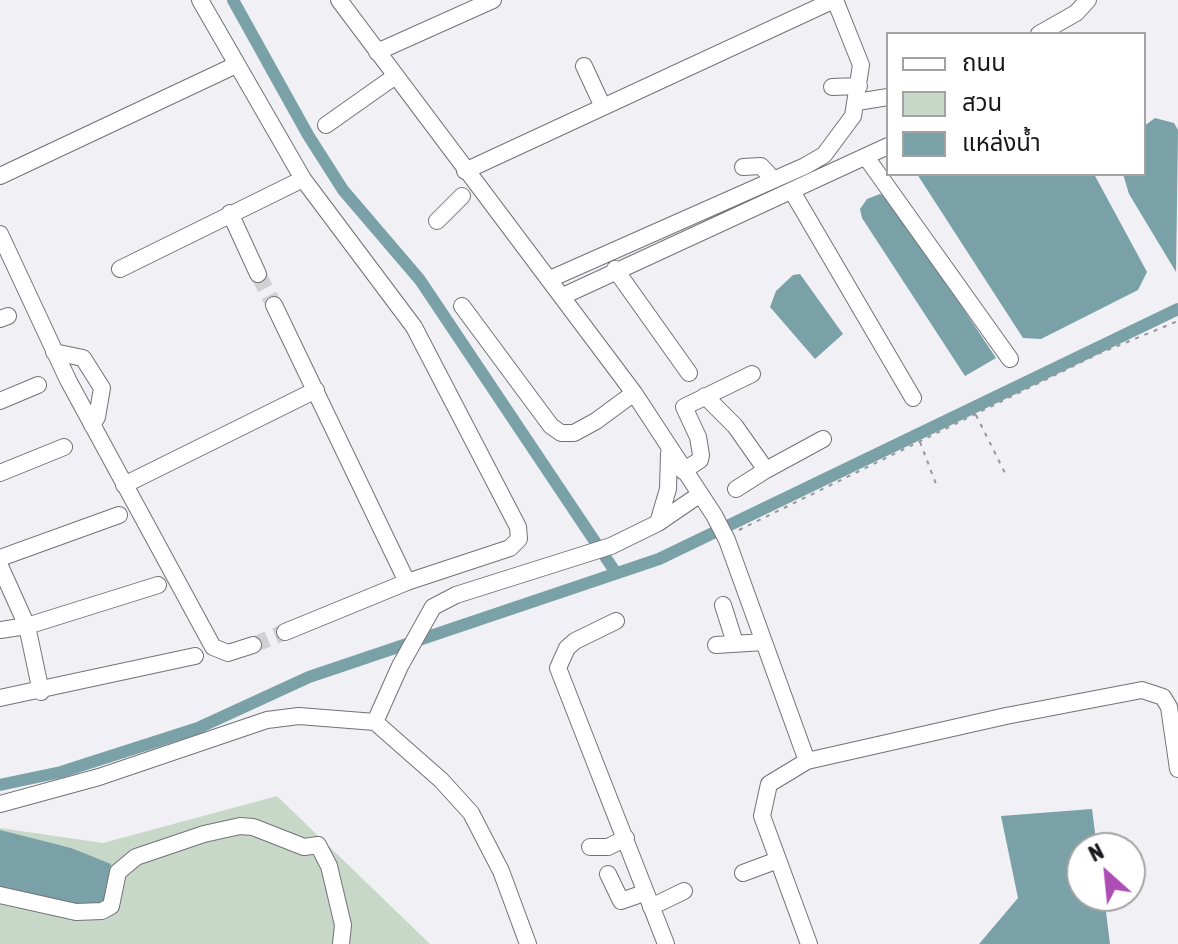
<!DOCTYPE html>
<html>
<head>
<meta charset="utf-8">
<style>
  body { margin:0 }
  #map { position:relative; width:1178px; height:944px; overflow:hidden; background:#f1f1f5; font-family:"Asap Condensed","Noto Sans Thai",sans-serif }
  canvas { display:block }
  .legend { position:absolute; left:886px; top:32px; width:260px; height:144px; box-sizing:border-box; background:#fff; border:2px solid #a3a3a4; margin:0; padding:10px 14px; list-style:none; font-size:24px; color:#19191b }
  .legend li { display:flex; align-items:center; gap:16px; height:40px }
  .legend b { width:40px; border:2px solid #a3a3a4 }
  .north { position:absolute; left:1066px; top:832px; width:80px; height:80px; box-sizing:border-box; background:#fff; border:2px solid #a3a3a4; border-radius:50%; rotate:333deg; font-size:22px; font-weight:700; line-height:32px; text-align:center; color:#19191b }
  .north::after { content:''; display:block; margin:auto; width:28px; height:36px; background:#ae4db5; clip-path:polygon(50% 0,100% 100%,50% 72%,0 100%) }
</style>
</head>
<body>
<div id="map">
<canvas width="1178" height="944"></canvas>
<ul class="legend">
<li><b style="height:10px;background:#fff"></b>ถนน</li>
<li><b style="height:22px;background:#c7d8c9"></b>สวน</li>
<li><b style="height:22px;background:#79a1a7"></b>แหล่งน้ำ</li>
</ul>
<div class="north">N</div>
</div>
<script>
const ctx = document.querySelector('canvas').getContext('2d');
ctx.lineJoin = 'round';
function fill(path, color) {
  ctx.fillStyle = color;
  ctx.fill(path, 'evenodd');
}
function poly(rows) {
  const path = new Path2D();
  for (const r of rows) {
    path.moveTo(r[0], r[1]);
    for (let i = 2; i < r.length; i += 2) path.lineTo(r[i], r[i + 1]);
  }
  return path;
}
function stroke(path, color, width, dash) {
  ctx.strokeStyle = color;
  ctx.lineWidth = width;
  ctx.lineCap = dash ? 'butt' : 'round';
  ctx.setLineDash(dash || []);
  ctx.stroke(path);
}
fill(poly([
  [277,796,430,944,0,944,0,828,103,843]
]), '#c7d8c9');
fill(poly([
  [1155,118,1174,123,1178,130,1176,272,1129,194,1123,174,1144,174,1144,126],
  [917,174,1094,174,1147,272,1138,290,1041,339,1023,338],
  [880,194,889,197,996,358,965,376,862,218,860,209,867,199],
  [800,274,843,334,815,359,770,307,776,291,793,275],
  [1092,809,1097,848,1082,848,1082,896,1104,896,1110,944,979,944,1018,898,1001,816],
  [0,830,71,848,111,864,107,903,91,911,0,893]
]), '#79a1a7');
stroke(poly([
  [233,0,308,135,343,190,420,280,616,573],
  [0,785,61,772,198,728,309,677,659,559,1178,309]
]), '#79a1a7', 12);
stroke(poly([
  [258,274,274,305],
  [253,645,285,632]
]), '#d1d1d4', 16, [16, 8]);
const minor = poly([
  [200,0,303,179,414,327,518,527,519,539,510,548,407,582,285,632],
  [339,0,634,393,714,515,727,540,807,761],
  [1039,34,1076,13,1088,0],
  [377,52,493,0],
  [584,66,603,107],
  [832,87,859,86],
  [857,102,888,97],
  [326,125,394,77],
  [866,157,1010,359],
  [743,167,761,166,774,180],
  [465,171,834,0],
  [0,176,236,65],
  [793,193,913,398],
  [230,213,258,274],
  [437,221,462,196],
  [0,234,68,380,213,647,228,653,253,645],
  [120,269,303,179],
  [615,269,689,373],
  [550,279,805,166,824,155,853,116,861,65,835,0],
  [563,296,888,146],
  [274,305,407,582],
  [462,306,551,426,561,433,574,433,596,421,634,393],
  [0,319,8,316],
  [54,352,83,358,102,388,97,417,92,425],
  [705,396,735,426,766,470,823,439],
  [0,401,38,385],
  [683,471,700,460,701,455,698,437,684,407,752,374],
  [0,473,64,447],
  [124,485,316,390],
  [736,489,766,470],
  [658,523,668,489,669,453],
  [0,558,119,515],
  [0,566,27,626,41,692],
  [723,605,735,643],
  [616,621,575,641,567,648,558,668,666,944],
  [0,630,27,626,158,585],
  [716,645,764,642],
  [0,698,195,656],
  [0,804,99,777,267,720,299,716,375,722],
  [590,847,608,847,626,838],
  [743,873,778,860],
  [608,874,621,901,644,893],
  [0,895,76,912,102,911,111,906,118,872,136,857,204,834,240,826,253,827,304,847,318,845,329,866,343,925,341,944],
  [651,907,684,891],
  [528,944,501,871,471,813,441,780,375,722,400,666,433,607,456,595,611,546,658,523,699,495],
  [809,944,762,816,769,784,807,761,1006,716,1142,690,1163,697,1169,707,1178,769]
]);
stroke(minor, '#727276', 18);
stroke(poly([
  [976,415,1005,473],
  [920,442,936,484],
  [739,530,1098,354,1178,321]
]), '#97979a', 2, [4, 6]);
stroke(minor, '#fff', 16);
</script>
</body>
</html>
